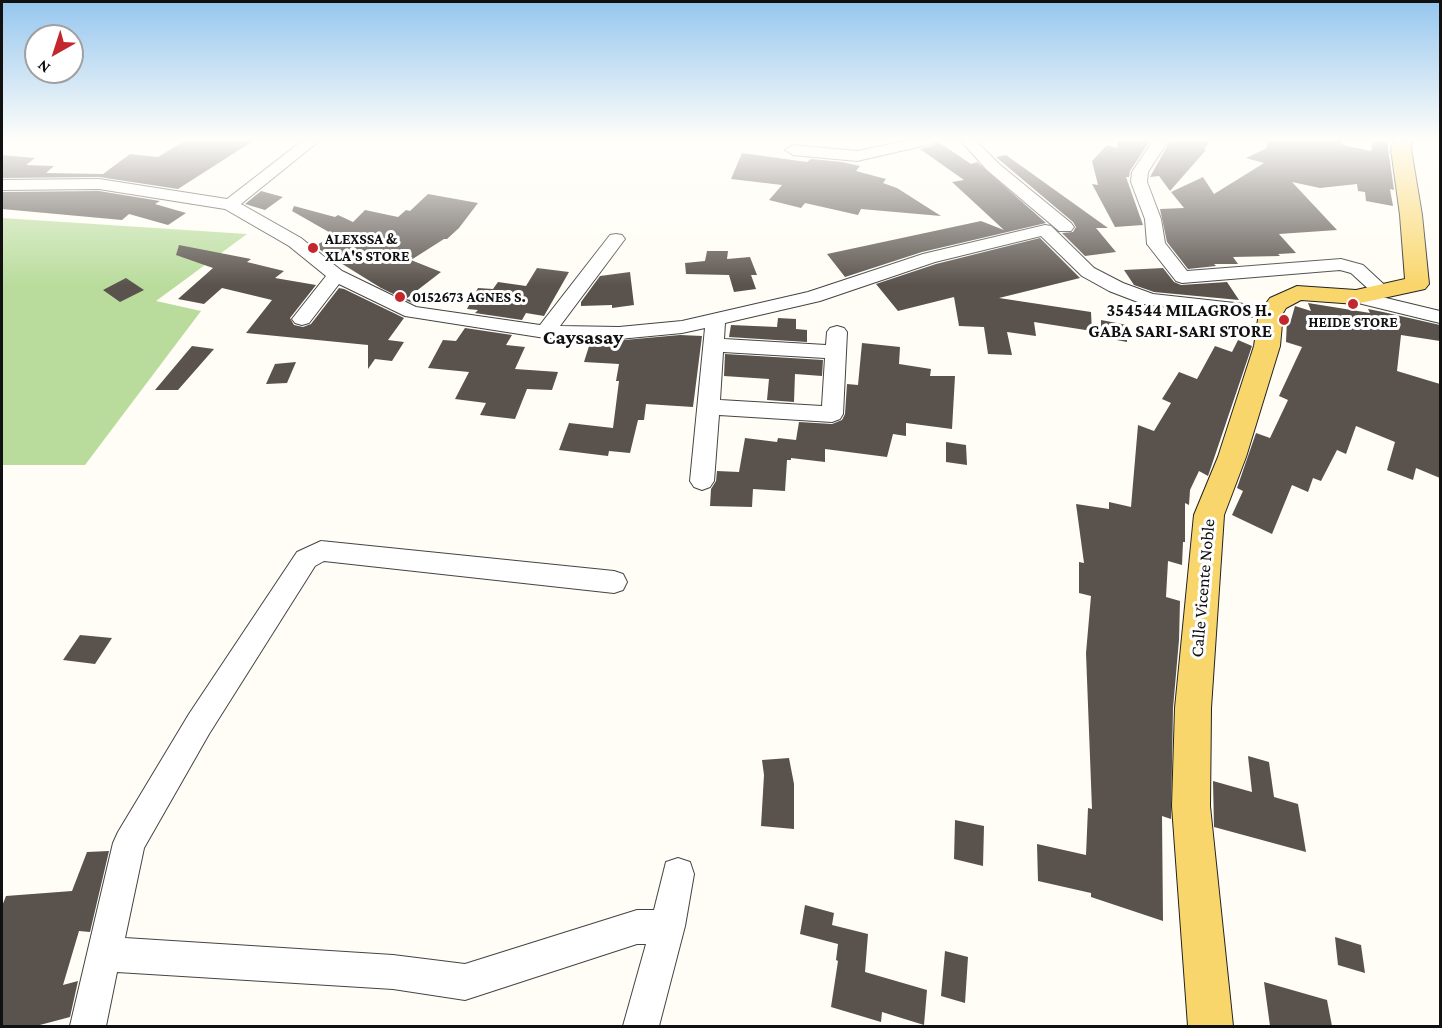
<!DOCTYPE html>
<html>
<head>
<meta charset="utf-8">
<style>
  body { margin:0 }
  #map { position:relative; width:1442px; height:1028px; overflow:hidden; background:#fffdf5; font-family:"Crimson Pro",serif }
  canvas { display:block }
  .frame { position:absolute; inset:0; border:3px solid #111; pointer-events:none }
  .north { position:absolute; left:24px; top:24px; width:60px; height:60px; box-sizing:border-box; background:#fff; border:2px solid #a0a0a0; border-radius:50%; rotate:219deg; font-size:16px; font-weight:700; line-height:24px; text-align:center; color:#111 }
  .north::after { content:''; display:block; margin:auto; width:21px; height:27px; background:#c4262e; clip-path:polygon(50% 0,100% 100%,50% 72%,0 100%) }
</style>
</head>
<body>
<div id="map">
<canvas width="1442" height="1028"></canvas>
<div class="frame"></div>
<div class="north">N</div>
</div>
<script>
const ctx = document.querySelector('canvas').getContext('2d');
ctx.lineJoin = 'round';
function fill(path, color) {
  ctx.fillStyle = color;
  ctx.fill(path, 'evenodd');
}
function poly(rows) {
  const path = new Path2D();
  for (const r of rows) {
    path.moveTo(r[0], r[1]);
    for (let i = 2; i < r.length; i += 2) path.lineTo(r[i], r[i + 1]);
  }
  return path;
}
function stroke(path, color, width, dash) {
  ctx.strokeStyle = color;
  ctx.lineWidth = width;
  ctx.lineCap = dash ? 'butt' : 'round';
  ctx.setLineDash(dash || []);
  ctx.stroke(path);
}
function drawText(font, color, halo, rows, align = 'center') {
  ctx.font = font + ' "Crimson Pro",serif';
  ctx.lineWidth = 6;
  ctx.setLineDash([]);
  ctx.textBaseline = 'middle';
  ctx.strokeStyle = halo;
  ctx.fillStyle = color;
  for (const [text, x, y, turn = 0] of rows) {
    ctx.save();
    ctx.translate(x, y);
    ctx.rotate((+turn || 0) * Math.PI / 180);
    ctx.textAlign = isNaN(turn) ? turn : align;
    if (halo) ctx.strokeText(text, 0, 0);
    ctx.fillText(text, 0, 0);
    ctx.restore();
  }
}
fill(poly([
  [2,218,247,234,156,301,201,311,85,465,2,465]
]), '#b9dc9c');
fill(poly([
  [184,141,253,141,178,189,99,177,2,178,2,155,35,158,26,165,54,166,46,173,103,174,130,154,158,157],
  [937,141,971,164,977,162,1046,223,922,252,845,277,827,254,981,221,1004,230,952,182,964,180,920,149,932,146],
  [1118,141,1150,141,1130,171,1129,177,1126,177,1143,225,1115,227,1092,184,1098,185,1092,161,1107,145,1117,148],
  [1170,141,1210,141,1204,149,1206,150,1170,191,1159,176,1150,177],
  [1267,141,1342,141,1343,145,1371,151,1373,141,1387,141,1394,190,1390,189,1393,206,1366,201,1365,192,1358,191,1357,184,1320,188,1292,182,1337,230,1279,234,1296,253,1278,254,1280,256,1233,257,1238,264,1214,264,1216,266,1188,269,1167,242,1160,209,1184,208,1171,192,1203,177,1214,194,1264,163,1246,158,1267,148],
  [742,153,807,162,811,159,842,162,860,166,856,171,886,179,883,183,897,188,941,216,861,209,858,215,805,203,801,208,769,200,782,185,731,179],
  [1006,155,1108,228,1096,228,1116,252,1085,256,1062,233,1073,232,1076,227,1073,222,996,157],
  [99,191,160,201,155,204,186,213,168,225,129,214,122,220,2,209,2,192],
  [261,191,283,197,265,210,245,204],
  [428,194,478,203,459,228,447,239,444,239,411,260,441,272,406,299,416,301,414,304,381,288,323,252,315,246,334,235,292,211,294,206,335,217,338,215,353,222,365,210,398,217,406,210,410,211],
  [1040,238,1080,278,999,298,1091,312,1092,331,1034,322,1036,336,1007,332,1012,355,988,354,984,327,959,326,954,297,898,311,876,284,936,264],
  [179,245,251,259,247,262,284,271,275,278,316,285,290,318,294,325,303,327,311,324,339,288,344,289,404,318,388,340,404,342,392,361,375,359,368,369,368,345,246,333,272,300,222,288,204,304,178,299,213,268,176,255],
  [707,251,728,251,727,259,750,257,757,275,751,275,756,289,734,292,729,275,686,274,685,263,705,261],
  [537,268,569,272,544,316,526,313,522,320,475,313,478,310,467,309,478,288,493,289,498,282,526,286],
  [1163,268,1174,282,1181,285,1227,282,1239,300,1154,292,1134,285,1124,270],
  [630,272,634,305,612,308,612,305,581,306,581,302,600,276],
  [126,278,144,290,120,302,103,290],
  [1308,303,1370,313,1368,309,1383,312,1440,325,1440,341,1401,335,1397,371,1440,384,1440,478,1416,468,1413,480,1387,470,1395,442,1356,426,1346,454,1337,450,1321,481,1313,478,1308,492,1292,485,1272,534,1232,515,1243,491,1237,488,1256,433,1270,438,1288,400,1279,396,1302,347,1286,342,1287,319,1291,320,1295,306,1311,311],
  [778,318,796,319,796,329,807,330,807,342,729,337,731,325,777,327],
  [1101,320,1127,325,1127,342,1101,337],
  [465,328,512,335,506,345,525,347,515,369,558,372,552,390,527,389,515,419,480,415,486,403,455,399,469,372,428,368,443,340,456,341],
  [680,335,702,336,693,407,646,404,644,420,638,420,630,453,609,451,608,456,559,450,569,423,613,428,619,381,616,381,619,364,584,362,590,343,613,344,613,341],
  [1238,340,1252,346,1208,476,1199,471,1190,490,1189,505,1185,503,1185,542,1183,542,1182,565,1168,561,1166,597,1180,601,1179,640,1173,708,1171,819,1162,816,1163,921,1091,897,1091,893,1038,881,1037,844,1086,855,1088,808,1092,809,1086,653,1091,596,1079,593,1079,562,1084,563,1076,504,1109,509,1109,502,1131,507,1138,425,1154,431,1171,403,1162,399,1179,372,1197,379,1215,346,1232,352],
  [862,343,900,347,899,364,931,369,930,376,955,376,952,429,906,423,906,436,893,434,887,457,825,449,825,462,791,458,791,460,787,460,785,491,753,489,752,507,710,506,711,489,716,481,717,471,739,472,745,438,777,442,778,438,796,440,799,422,832,424,842,420,845,414,847,384,858,385],
  [192,346,214,349,178,390,155,390],
  [725,354,823,360,822,376,795,374,794,402,767,400,769,379,724,376],
  [296,362,287,383,266,384,275,364],
  [946,442,966,445,967,465,946,462],
  [80,635,112,638,95,664,63,660],
  [1248,756,1269,762,1274,797,1298,804,1306,852,1214,827,1213,781,1252,792],
  [789,758,794,784,794,829,761,826,764,775,762,760],
  [955,820,984,826,983,866,954,859],
  [109,851,90,932,79,931,63,985,78,981,70,1017,36,1026,2,1026,2,906,6,896,72,891,87,852],
  [805,905,834,913,832,925,868,934,865,972,927,990,924,1025,882,1012,881,1022,831,1007,838,961,836,960,838,944,800,934],
  [1335,937,1361,945,1365,973,1338,965],
  [945,951,968,957,965,1003,941,996],
  [1264,982,1327,1000,1332,1026,1270,1026]
]), '#5a524d');
const minor = poly([
  [302,141,319,141,241,204,301,238,342,271,416,307,540,325,610,235,616,234,622,235,625,239,560,326,619,327,682,321,808,292,923,254,1045,225,1051,226,1094,268,1123,283,1153,294,1271,307,1278,309,1281,313,1278,317,1271,319,1143,304,1109,291,1082,276,1041,236,935,262,820,301,725,323,724,339,826,345,827,332,830,328,837,326,844,328,847,332,843,414,840,419,832,422,719,415,714,481,710,487,702,490,694,487,690,481,705,328,682,333,619,339,545,338,405,316,339,284,309,323,302,325,295,323,292,319,326,276,289,246,225,209,99,189,2,190,2,180,99,179,227,199,302,141],
  [723,352,825,358,822,406,720,400,723,352],
  [906,141,934,141,931,144,857,161,793,155,785,150,793,145,857,151,906,141],
  [961,141,976,141,999,164,1071,223,1074,227,1071,231,1059,231,987,170,961,141],
  [1153,141,1168,141,1148,172,1147,182,1161,219,1165,243,1187,271,1341,259,1363,265,1391,291,1389,295,1382,297,1375,295,1351,273,1340,270,1182,283,1176,281,1147,244,1145,219,1131,182,1132,172,1153,141],
  [1361,292,1440,311,1440,323,1354,302,1352,298,1354,294,1361,292],
  [321,541,614,571,623,574,627,582,623,590,614,593,324,561,315,566,209,734,144,848,125,938,393,955,465,964,637,910,654,910,666,862,678,858,690,862,694,874,685,926,659,1026,623,1026,646,944,637,944,465,1000,393,989,117,972,106,1026,70,1026,113,843,118,832,189,714,297,552,321,541]
]);
const major = poly([
  [1394,141,1412,141,1411,149,1422,215,1429,284,1425,289,1356,304,1301,300,1286,308,1283,313,1280,346,1246,457,1224,515,1211,708,1210,806,1233,1026,1188,1026,1172,806,1175,708,1194,515,1218,457,1254,346,1259,313,1270,298,1297,286,1356,290,1405,279,1400,215,1391,149,1394,141]
]);
stroke(minor, '#444', 2);
stroke(major, '#222', 2);
fill(minor, '#fff');
fill(major, '#f9d66b');
const sky = ctx.createLinearGradient(0, 0, 0, 285);
sky.addColorStop(0, '#95c6ee');
sky.addColorStop(0.49, '#fffefa');
sky.addColorStop(1, '#fffefa00');
ctx.fillStyle = sky;
ctx.fillRect(0, 0, 1442, 285);
for (const [x, y, r, color] of [
  [313,248,6,"#c4262e"],
  [400,297,6,"#c4262e"],
  [1353,304,6,"#c4262e"],
  [1284,320,6,"#c4262e"]
]) {
  const dot = new Path2D();
  dot.arc(x, y, r, 0, 2 * Math.PI);
  ctx.fillStyle = color;
  ctx.fill(dot);
  stroke(dot, '#fff', 2);
}
drawText('bold 15px', '#111', '#fff', [
  ["ALEXSSA &",325,239],
  ["XLA'S STORE",325,256],
  ["0152673 AGNES S.",412,297],
  ["HEIDE STORE",1353,322,"center"]
], 'left');
drawText('bold 18px', '#111', '#fff', [
  ["354544 MILAGROS H.",1272,310],
  ["GABA SARI-SARI STORE",1272,331]
], 'right');
drawText('18px', '#111', '#fff', [
  ["Calle Vicente Noble",1203,588,-85]
]);
drawText('bold 21px', '#111', '#fff', [
  ["Caysasay",583,338]
]);
</script>
</body>
</html>
